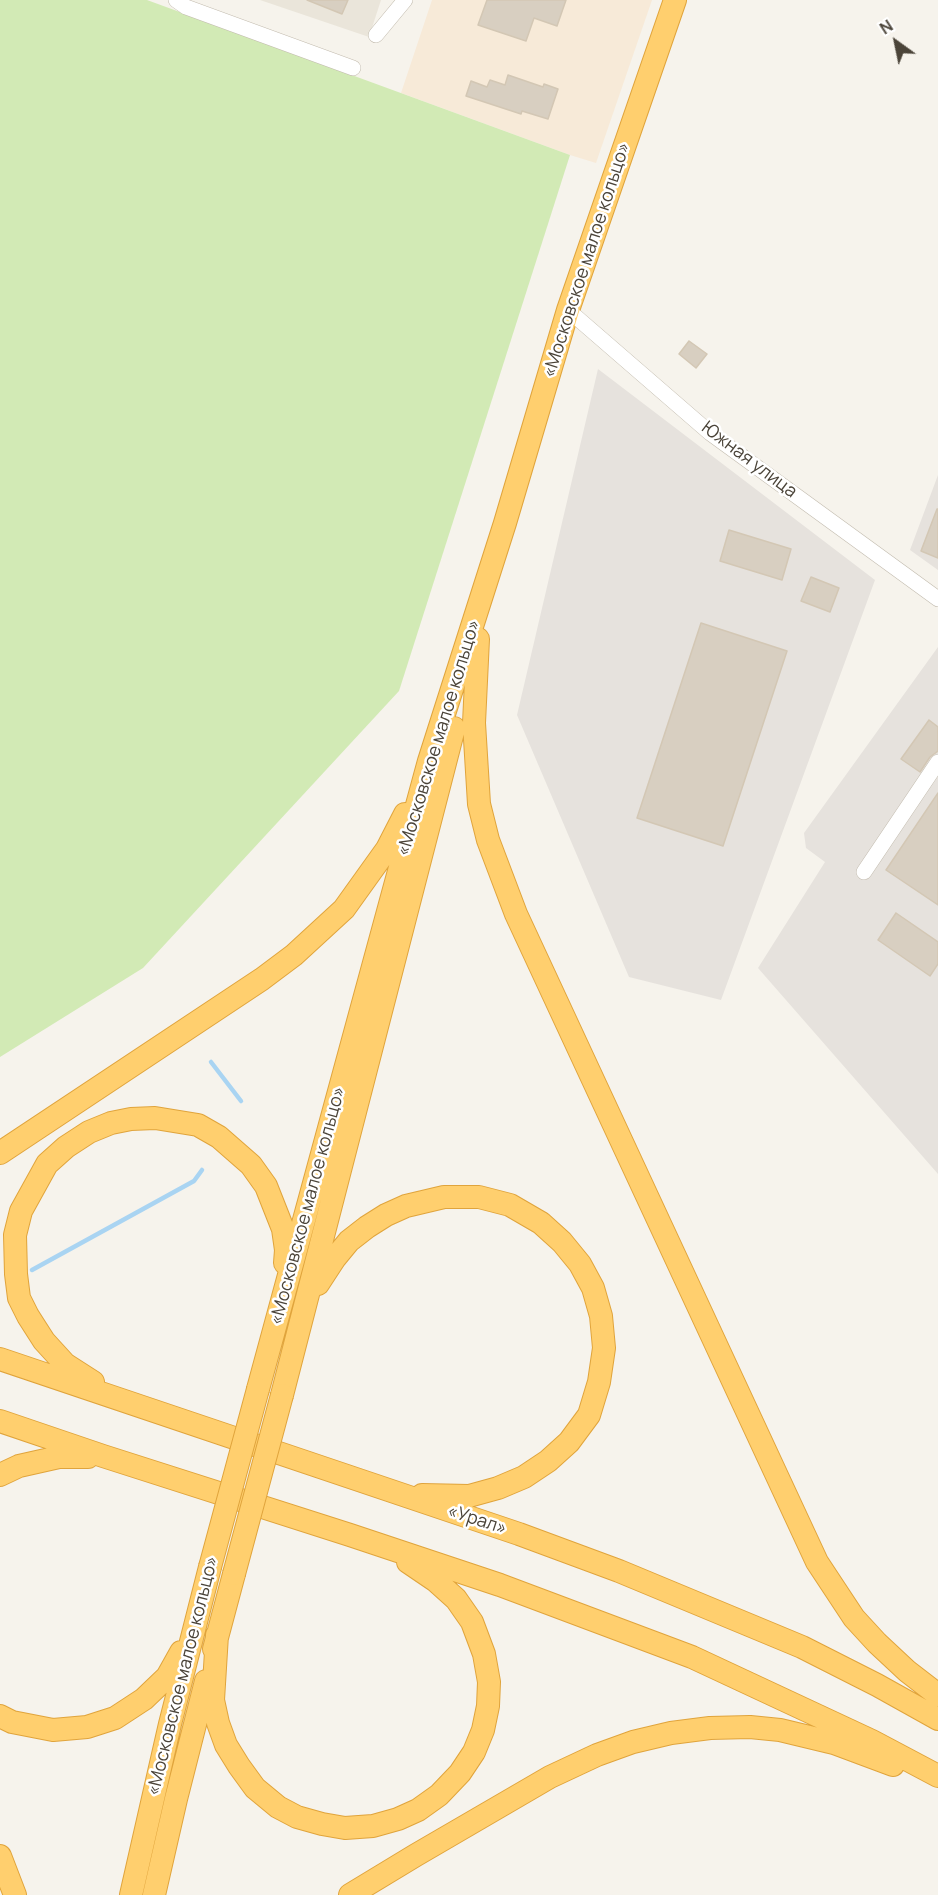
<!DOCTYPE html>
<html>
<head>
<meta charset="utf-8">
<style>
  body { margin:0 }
  #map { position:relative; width:938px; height:1895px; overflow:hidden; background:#f6f3ec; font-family:Manrope,sans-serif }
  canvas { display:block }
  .north { position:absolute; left:866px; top:12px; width:60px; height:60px; -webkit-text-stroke:4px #fff; paint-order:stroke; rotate:327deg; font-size:16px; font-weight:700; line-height:24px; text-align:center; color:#4b4439 }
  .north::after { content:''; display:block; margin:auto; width:21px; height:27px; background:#4b4439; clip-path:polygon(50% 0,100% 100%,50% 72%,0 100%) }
</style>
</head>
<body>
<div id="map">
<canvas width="938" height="1895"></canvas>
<div class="north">N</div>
</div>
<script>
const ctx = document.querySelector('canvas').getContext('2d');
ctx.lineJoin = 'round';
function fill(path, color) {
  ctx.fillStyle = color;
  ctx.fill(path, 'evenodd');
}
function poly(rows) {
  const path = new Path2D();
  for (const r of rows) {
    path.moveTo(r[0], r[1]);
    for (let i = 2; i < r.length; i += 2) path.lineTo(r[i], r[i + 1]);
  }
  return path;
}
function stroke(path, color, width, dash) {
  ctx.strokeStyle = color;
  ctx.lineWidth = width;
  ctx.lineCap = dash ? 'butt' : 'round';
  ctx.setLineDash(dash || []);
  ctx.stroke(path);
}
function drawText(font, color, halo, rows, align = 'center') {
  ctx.font = font + ' Manrope,sans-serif';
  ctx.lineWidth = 5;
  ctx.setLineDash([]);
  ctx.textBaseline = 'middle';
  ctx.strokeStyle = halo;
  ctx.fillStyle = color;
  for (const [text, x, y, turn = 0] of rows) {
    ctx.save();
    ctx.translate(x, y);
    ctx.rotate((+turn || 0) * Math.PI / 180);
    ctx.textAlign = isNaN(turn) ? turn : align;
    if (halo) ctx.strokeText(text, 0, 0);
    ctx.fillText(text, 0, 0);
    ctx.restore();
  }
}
fill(poly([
  [260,0,381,0,369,37]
]), '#eae5da');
fill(poly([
  [432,0,652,0,596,163,570,155,401,93]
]), '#f7ead8');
fill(poly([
  [598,369,875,580,721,1000,629,977,517,715],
  [938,475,938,570,910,550],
  [938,647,938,1174,758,968,825,862,806,848,804,833]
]), '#e6e2dd');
fill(poly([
  [0,0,147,0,570,155,399,691,143,968,0,1057]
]), '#d2eab5');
stroke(poly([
  [211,1062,241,1101],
  [32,1270,194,1181,202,1170]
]), '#a9d4f2', 4.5);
const building = poly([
  [307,0,348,0,342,14,307,0],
  [487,0,566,0,557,26,534,18,526,41,478,25,487,0],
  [508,75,543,87,544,84,558,89,548,119,522,111,521,114,466,96,471,81,487,87,490,80,505,85,508,75],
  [689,341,707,354,696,368,679,354,689,341],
  [937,509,938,509,938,558,921,551,937,509],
  [729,530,791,549,782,580,720,561,729,530],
  [811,577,839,588,830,612,801,601,811,577],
  [701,623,787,651,723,846,637,818,701,623],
  [929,720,938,727,938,751,930,757,920,772,901,759,929,720],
  [938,793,938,905,886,870,938,793],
  [896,913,938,942,938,964,930,976,878,940,896,913]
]);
fill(building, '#d8cfc1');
stroke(building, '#d3c7b4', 1.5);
const minor = poly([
  [176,0,186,7,353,68],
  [376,35,405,0],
  [568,310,710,433,938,599],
  [864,872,938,762]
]);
const highway = poly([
  [478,639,474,723,479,804,488,840,516,914,817,1562,854,1618,877,1643,907,1671,938,1695],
  [0,1153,262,979,294,955,344,909,387,849,405,814],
  [318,1284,335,1258,349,1241,367,1227,386,1215,406,1206,444,1197,479,1197,510,1205,541,1223,562,1242,580,1264,593,1288,601,1316,604,1348,599,1382,589,1415,569,1442,548,1461,524,1477,498,1488,469,1496,422,1495],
  [0,1359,519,1534,619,1571,802,1647,877,1685,938,1719],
  [93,1382,65,1364,44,1341,28,1316,19,1298,16,1274,15,1235,21,1211,47,1164,66,1147,89,1132,111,1123,131,1119,155,1118,198,1125,219,1137,251,1165,266,1186,283,1229,286,1250,285,1263],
  [258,1389,429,761,505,523,568,310,675,0],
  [282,1395,454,728],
  [0,1421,103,1456,350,1535,500,1585,692,1657,872,1741,938,1776],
  [0,1475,19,1466,59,1457,88,1457],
  [217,1635,213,1700,218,1723,226,1745,239,1766,255,1788,278,1807,297,1817,322,1824,345,1828,373,1826,398,1819,418,1810,439,1795,460,1773,474,1752,483,1730,488,1706,489,1682,484,1654,472,1622,456,1599,436,1581,408,1562],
  [214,1649,234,1574],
  [0,1716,12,1722,53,1730,87,1727,115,1718,144,1699,167,1677,181,1652],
  [0,1856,15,1895],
  [131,1895,170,1724,210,1567],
  [154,1895,176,1799,206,1681],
  [350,1895,416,1855,550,1777,597,1755,633,1742,671,1733,710,1728,750,1727,780,1730,834,1743,893,1765]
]);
stroke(minor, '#c2bbae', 16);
stroke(highway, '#e0a43c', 24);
stroke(minor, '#fff', 15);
stroke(highway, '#ffcf6e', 22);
const highwayBridge = poly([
  [210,1567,258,1389],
  [234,1574,282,1395]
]);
stroke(highwayBridge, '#e0a43c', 24, []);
stroke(highwayBridge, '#ffcf6e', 22);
drawText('18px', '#4b4439', '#fff', [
  ["«Московское малое кольцо»",587,260,-72],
  ["Южная улица",749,460,37],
  ["«Московское малое кольцо»",439,738,-73],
  ["«Московское малое кольцо»",308,1206,-75],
  ["«Урал»",477,1520,18],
  ["«Московское малое кольцо»",183,1676,-76]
]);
</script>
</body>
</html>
